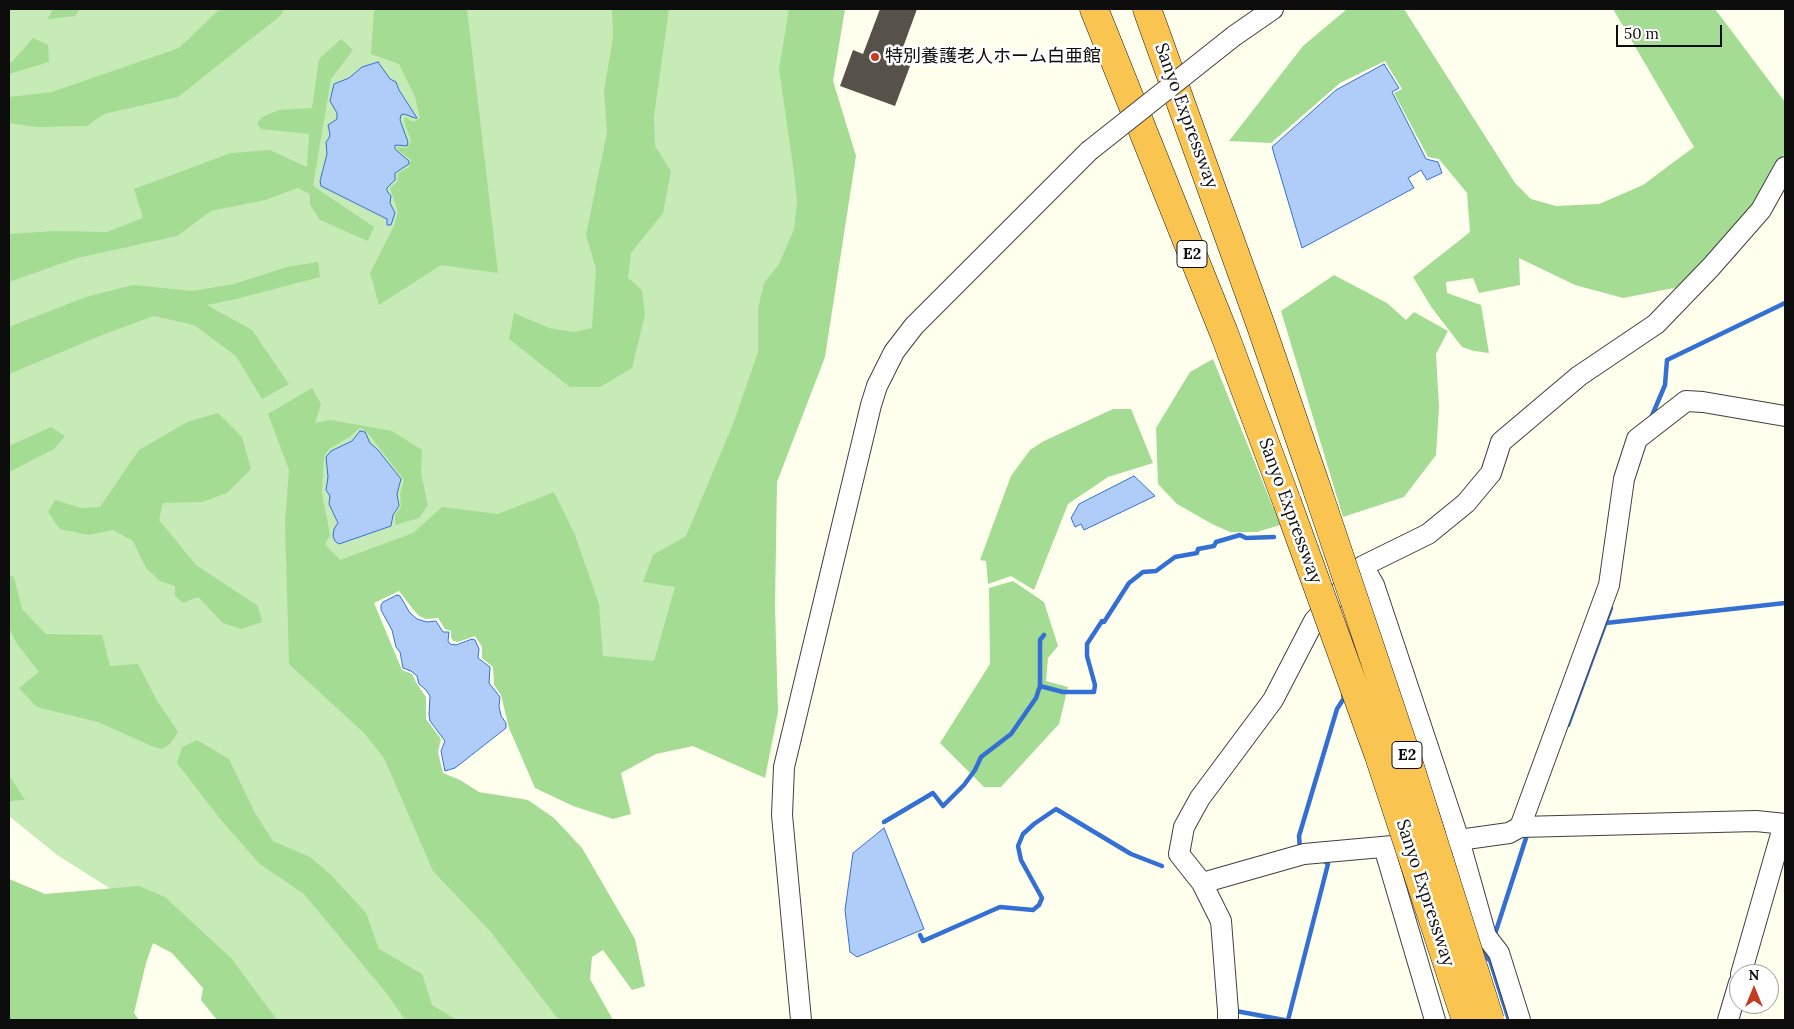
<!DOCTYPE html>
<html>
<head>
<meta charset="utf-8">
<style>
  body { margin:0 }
  #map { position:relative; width:1794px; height:1029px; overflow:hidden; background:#ffe; font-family:Lora,serif }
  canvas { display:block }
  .frame { position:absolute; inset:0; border:10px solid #0d0d0d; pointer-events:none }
  .north { position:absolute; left:1729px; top:964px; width:50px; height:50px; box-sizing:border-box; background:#fff; border:1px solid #9e9e9e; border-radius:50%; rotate:0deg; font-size:14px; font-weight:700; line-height:20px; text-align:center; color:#0d0d0d }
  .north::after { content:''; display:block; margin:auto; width:18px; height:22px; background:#c33c20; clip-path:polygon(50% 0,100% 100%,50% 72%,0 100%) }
  .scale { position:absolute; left:1616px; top:25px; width:106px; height:22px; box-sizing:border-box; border:2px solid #0d0d0d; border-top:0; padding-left:6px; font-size:15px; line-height:18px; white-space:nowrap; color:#0d0d0d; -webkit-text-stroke:4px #fff; paint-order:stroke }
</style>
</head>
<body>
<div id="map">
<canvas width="1794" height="1029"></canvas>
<div class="frame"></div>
<div class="north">N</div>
<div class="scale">50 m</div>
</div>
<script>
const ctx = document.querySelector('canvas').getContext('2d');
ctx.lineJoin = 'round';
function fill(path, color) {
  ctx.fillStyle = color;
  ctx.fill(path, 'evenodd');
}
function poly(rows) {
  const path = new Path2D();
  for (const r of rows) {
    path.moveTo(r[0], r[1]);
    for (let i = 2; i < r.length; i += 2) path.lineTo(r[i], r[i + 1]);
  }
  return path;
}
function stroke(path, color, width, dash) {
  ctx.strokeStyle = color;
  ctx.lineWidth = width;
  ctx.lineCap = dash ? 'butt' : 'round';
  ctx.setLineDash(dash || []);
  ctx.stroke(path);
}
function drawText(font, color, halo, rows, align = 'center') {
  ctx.font = font + ' Lora,"Noto Sans JP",serif';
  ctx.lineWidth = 5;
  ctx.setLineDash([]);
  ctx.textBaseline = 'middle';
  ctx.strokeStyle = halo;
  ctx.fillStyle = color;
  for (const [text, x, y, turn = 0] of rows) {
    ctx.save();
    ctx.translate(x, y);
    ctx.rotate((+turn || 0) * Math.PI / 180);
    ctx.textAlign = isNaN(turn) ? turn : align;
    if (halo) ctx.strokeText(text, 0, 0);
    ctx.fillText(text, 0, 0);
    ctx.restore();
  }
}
fill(poly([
  [9,9,795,9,801,197,799,230,763,352,656,665,597,658,500,518,419,536,337,565,369,729,566,1020,266,1020,114,891,57,855,9,816]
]), '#c6ebb6');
fill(poly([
  [53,9,80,9,75,16,48,19],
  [220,9,284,9,280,16,178,97,104,114,87,126,36,127,9,123,9,97,52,92,179,48],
  [374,9,467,9,498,273,441,265,379,305,370,273,394,226,398,212,390,188,397,182,398,173,409,167,411,160,397,149,397,147,407,148,411,141,404,121,405,117,413,122,420,118,415,97,399,64,371,54],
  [612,9,669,9,654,116,655,146,671,171,663,213,631,253,628,278,642,290,645,315,632,368,600,387,570,387,509,339,514,313,549,328,574,332,592,328,596,269,586,235,607,132,604,91,613,37],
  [789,9,845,9,833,81,856,156,825,357,777,482,775,606,778,712,765,778,693,746,656,754,621,773,631,814,613,819,573,806,535,788,509,728,501,695,494,685,493,667,482,658,482,647,475,636,458,642,453,641,451,637,451,631,445,629,438,618,426,619,419,616,412,608,399,591,374,603,402,670,412,674,417,684,426,697,426,719,441,739,438,752,443,773,460,780,479,792,528,800,554,818,582,848,635,939,645,986,632,990,603,950,592,957,590,979,613,1020,559,1020,490,931,433,871,384,758,364,733,289,664,285,522,289,470,268,414,312,388,321,404,315,423,331,420,392,431,422,450,421,473,428,505,419,518,395,525,395,515,401,507,400,494,404,480,368,433,360,428,348,438,329,449,324,456,322,493,330,535,325,544,340,560,413,533,442,507,498,514,554,492,575,535,599,604,603,656,654,661,675,587,643,582,653,555,686,536,733,424,758,352,758,309,764,283,779,264,794,229,797,202,794,173,779,69],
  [1347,9,1404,9,1515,183,1531,199,1556,206,1599,204,1643,185,1694,147,1613,9,1715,9,1785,102,1785,153,1756,206,1679,287,1623,298,1575,285,1519,258,1520,285,1479,293,1473,278,1446,282,1447,293,1481,305,1489,353,1474,351,1462,347,1432,308,1413,277,1470,232,1467,193,1439,159,1428,157,1394,93,1402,89,1385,61,1340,83,1271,143,1229,141,1303,46],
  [33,38,48,45,49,62,9,74,9,62,12,62],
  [341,39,353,50,331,79,313,186,374,227,368,241,320,220,310,205,310,194,298,188,265,200,211,211,177,236,77,258,9,282,9,234,54,231,107,232,143,218,134,189,231,153,270,150,307,167,309,134,261,129,257,123,262,117,279,110,312,108,319,59],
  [318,262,320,277,236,299,207,305,252,330,289,384,262,399,236,356,194,325,154,316,107,333,9,374,9,327,86,297,133,285,192,291,234,284,287,267],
  [1334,275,1387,303,1406,320,1414,312,1448,331,1436,354,1439,407,1436,455,1404,497,1343,517,1281,311],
  [1213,359,1280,525,1257,532,1230,532,1212,524,1177,504,1158,484,1156,428,1190,372],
  [1113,409,1131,409,1153,463,1108,477,1068,504,1034,590,1011,576,988,584,986,561,980,560,1011,476,1030,450,1044,441],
  [218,413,242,437,251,469,227,493,202,502,163,503,159,520,196,565,258,606,262,622,241,629,223,623,198,597,183,603,175,596,175,586,160,581,146,568,133,541,113,530,88,535,60,529,48,512,55,500,81,508,100,507,139,450,187,422],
  [51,427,65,436,54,449,9,472,9,446],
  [9,575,14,577,22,609,46,634,102,635,110,666,138,664,156,699,178,732,170,744,162,749,154,747,98,722,37,707,19,688,39,672,17,644,9,628],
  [1013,581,1044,602,1058,646,1048,658,1046,681,1068,687,1059,724,1001,787,984,787,940,743,990,664,989,588],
  [197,740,229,759,255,813,273,841,310,857,331,875,366,913,379,949,422,974,432,1005,457,1020,405,1020,388,995,304,894,260,864,221,820,177,763,182,747],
  [9,775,25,800,10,801,9,799],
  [9,879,45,894,139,886,165,897,231,958,277,1020,217,1020,201,1000,203,988,172,953,153,943,146,963,134,1013,139,1020,9,1020]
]), '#a5dc94');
const water = poly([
  [378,62,390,79,396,82,399,90,417,118,415,118,404,114,401,115,400,120,408,142,407,146,395,145,395,149,409,161,409,164,395,173,395,180,387,188,387,191,391,196,390,203,395,213,391,225,387,225,387,219,321,186,320,181,327,154,326,142,329,138,330,134,328,125,337,119,337,113,330,101,334,84,349,78,362,67,378,62],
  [1384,64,1399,88,1392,92,1426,159,1438,162,1442,173,1427,180,1421,170,1408,178,1414,188,1302,248,1272,147,1336,90,1384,64],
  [360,431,365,432,370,443,378,450,401,479,397,494,399,506,393,515,391,526,339,544,335,541,333,536,334,529,338,523,329,504,330,496,326,490,328,477,326,457,331,451,352,441,360,431],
  [1134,476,1155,496,1084,530,1081,524,1075,527,1071,518,1079,504,1134,476],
  [397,595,400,596,410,613,417,619,427,622,436,621,443,632,449,632,448,641,450,644,456,645,472,639,475,640,479,649,478,658,490,667,489,683,500,697,499,706,501,716,506,723,506,728,455,768,445,771,441,751,445,741,430,721,429,715,430,696,426,690,419,684,417,676,411,671,403,668,400,652,396,647,392,630,381,610,381,605,383,602,397,595],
  [884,828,924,929,857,957,850,952,845,910,853,853,884,828]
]);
fill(water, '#b0cdf9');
stroke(water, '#3470d3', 1);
stroke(poly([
  [1651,418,1665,385,1667,360,1785,303],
  [1606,623,1785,603],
  [1040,686,1063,692,1094,692,1095,685,1087,656,1087,644,1102,621,1104,622,1129,583,1143,572,1156,571,1175,557,1197,553,1198,549,1214,546,1216,542,1240,535,1246,538,1274,537],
  [1568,725,1611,608],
  [884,822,933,793,943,806,964,785,975,770,981,757,1011,734,1036,698,1040,686,1040,640,1044,635],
  [1300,849,1299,836,1337,709,1344,698,1343,695],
  [1495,934,1527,835],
  [920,935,923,941,1000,907,1033,910,1039,905,1042,898,1021,860,1018,846,1023,834,1034,824,1056,809,1131,854,1162,866],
  [1482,945,1488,959],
  [1489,957,1509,1020],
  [1236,1007,1236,1011,1284,1020],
  [1288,1020,1328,864,1323,860]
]), '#3470d3', 4.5);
fill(poly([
  [880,9,917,9,898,61,910,66,895,106,840,86,853,50,863,54]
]), '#565149');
const minor = poly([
  [1234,36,1273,9],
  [1363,566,1374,585,1459,840,1486,936,1499,953,1520,1020],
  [1520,827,1609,585,1624,479,1637,439,1686,401,1703,402,1785,416],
  [1384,847,1435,1020],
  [1202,883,1304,854,1459,840,1509,833,1520,827,1756,821,1785,824],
  [1741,974,1784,824],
  [801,1020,782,815,784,767,871,405,877,386,894,352,914,326,1089,151],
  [1228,1020,1228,1011,1221,921,1202,883,1179,854,1184,827,1200,798,1273,700,1314,621,1363,566,1428,534,1466,503,1491,473,1501,442,1579,376,1656,324,1711,267,1761,210,1785,167],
  [1728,1020,1739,983]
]);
const highway = poly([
  [1094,9,1224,333,1287,502],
  [1147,9,1261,326,1318,492]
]);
stroke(minor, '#404040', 22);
stroke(highway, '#1e1e1e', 29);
stroke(minor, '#fff', 20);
stroke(highway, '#fac451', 28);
const minorBridge = poly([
  [1089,151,1234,36]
]);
const highwayBridge = poly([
  [1318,492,1404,748,1490,1020],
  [1287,502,1379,756,1466,1020]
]);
stroke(minorBridge, '#404040', 22, []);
stroke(highwayBridge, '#1e1e1e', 29, []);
stroke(minorBridge, '#fff', 20);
stroke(highwayBridge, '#fac451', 28);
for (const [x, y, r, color] of [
  [875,57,5,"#c33c20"]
]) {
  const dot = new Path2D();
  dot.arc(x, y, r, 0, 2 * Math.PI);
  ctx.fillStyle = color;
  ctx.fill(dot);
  stroke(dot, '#fff', 2);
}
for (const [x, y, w] of [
  [1192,254,30],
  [1407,755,30]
]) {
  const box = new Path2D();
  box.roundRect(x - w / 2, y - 13.5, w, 27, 4);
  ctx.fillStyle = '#fff';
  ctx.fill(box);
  stroke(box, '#0d0d0d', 1);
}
drawText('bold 16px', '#0d0d0d', null, [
  ["E2",1192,254],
  ["E2",1407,755]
]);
drawText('18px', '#0d0d0d', '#fff', [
  ["特別養護老人ホーム白亜館",885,57]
], 'left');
drawText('18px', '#0d0d0d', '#fff', [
  ["Sanyo Expressway",1186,116,70],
  ["Sanyo Expressway",1290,511,70],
  ["Sanyo Expressway",1425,893,72]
]);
</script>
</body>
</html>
